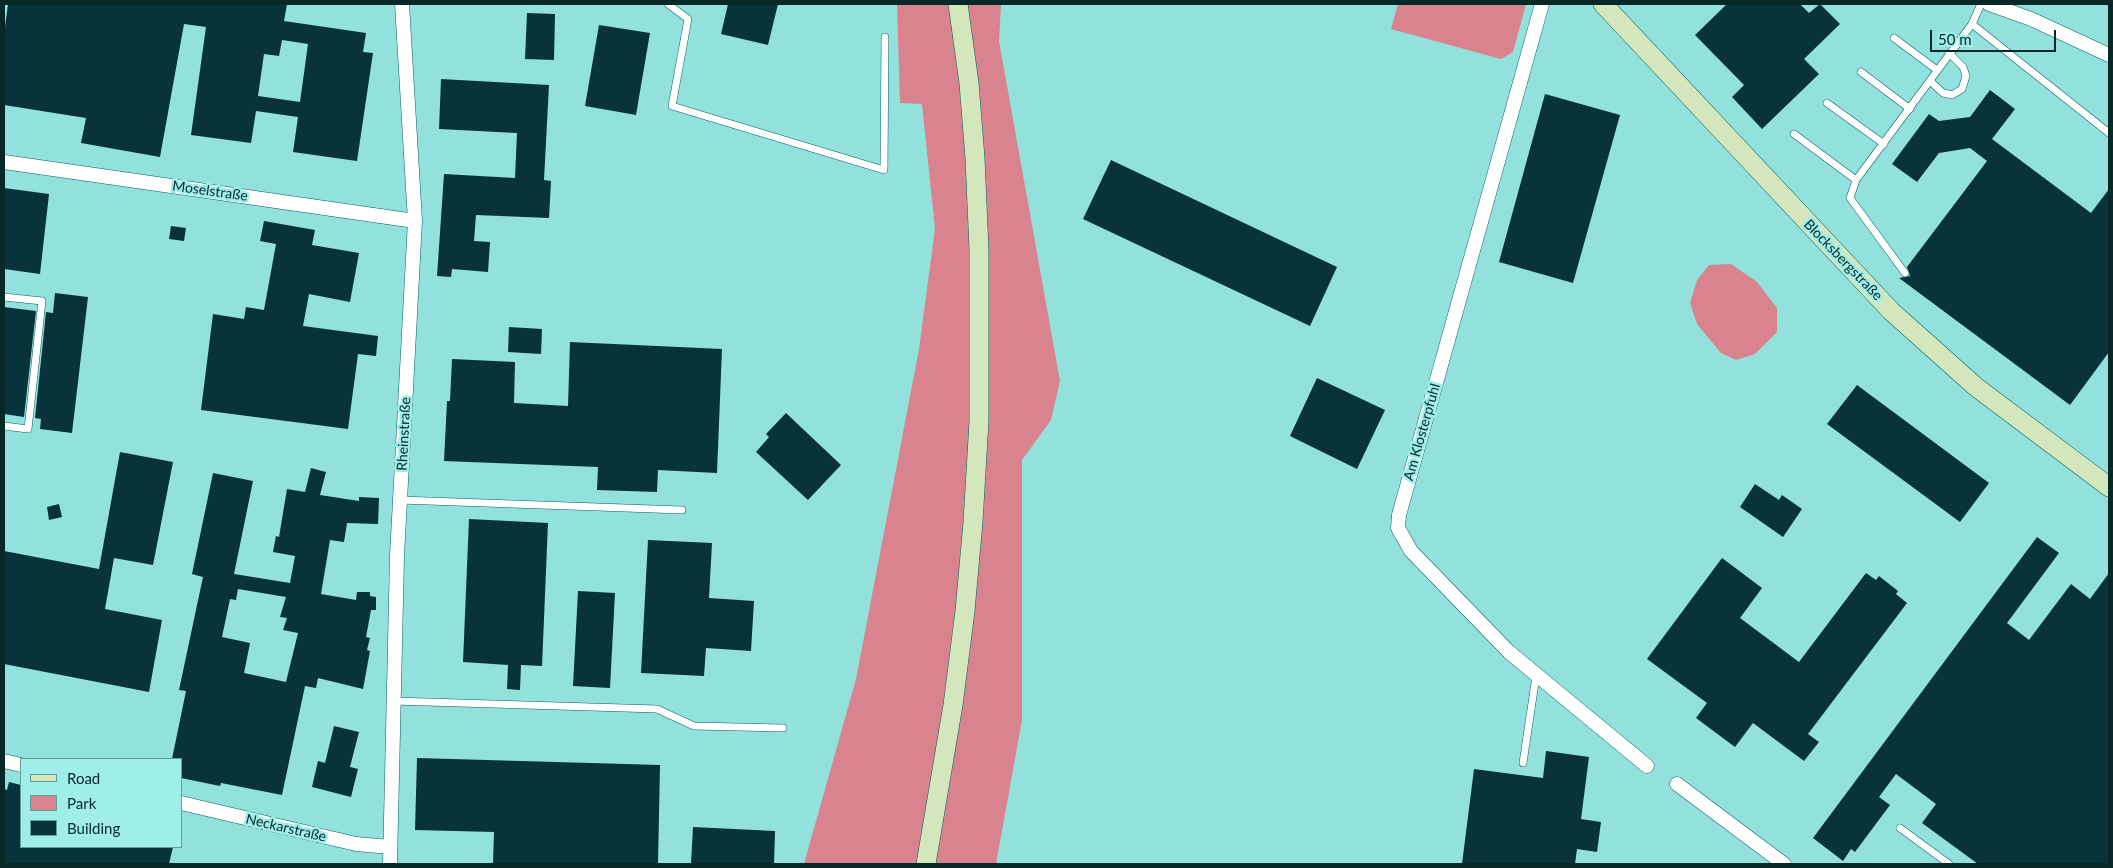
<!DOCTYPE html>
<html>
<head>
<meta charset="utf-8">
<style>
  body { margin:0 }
  #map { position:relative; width:2113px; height:868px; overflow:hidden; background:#92e1dd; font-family:Lato,sans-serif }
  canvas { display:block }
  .frame { position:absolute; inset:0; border:5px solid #062827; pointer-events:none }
  .legend { position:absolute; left:20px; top:758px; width:162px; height:90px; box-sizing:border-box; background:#9feeea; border:1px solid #629f9c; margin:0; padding:6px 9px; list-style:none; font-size:15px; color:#062827 }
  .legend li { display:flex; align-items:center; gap:10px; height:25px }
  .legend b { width:25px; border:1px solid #629f9c }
  .scale { position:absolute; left:1930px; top:30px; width:126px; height:22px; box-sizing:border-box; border:2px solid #062827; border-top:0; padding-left:6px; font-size:15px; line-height:18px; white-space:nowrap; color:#062827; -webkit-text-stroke:4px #9feeea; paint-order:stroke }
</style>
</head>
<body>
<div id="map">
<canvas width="2113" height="868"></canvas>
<div class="frame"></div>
<ul class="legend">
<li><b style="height:6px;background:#d4e7bc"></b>Road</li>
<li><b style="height:14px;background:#d9838e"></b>Park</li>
<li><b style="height:14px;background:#08333b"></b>Building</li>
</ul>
<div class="scale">50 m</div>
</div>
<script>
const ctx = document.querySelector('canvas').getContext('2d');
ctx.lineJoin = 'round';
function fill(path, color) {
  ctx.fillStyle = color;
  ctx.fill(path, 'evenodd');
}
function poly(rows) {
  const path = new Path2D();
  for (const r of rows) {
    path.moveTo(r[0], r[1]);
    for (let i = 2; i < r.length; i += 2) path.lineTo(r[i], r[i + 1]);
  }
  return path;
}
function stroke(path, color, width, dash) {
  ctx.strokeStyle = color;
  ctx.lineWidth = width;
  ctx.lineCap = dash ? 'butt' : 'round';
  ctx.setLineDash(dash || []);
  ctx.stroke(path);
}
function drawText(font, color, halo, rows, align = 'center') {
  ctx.font = font + ' Lato,sans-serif';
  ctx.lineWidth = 5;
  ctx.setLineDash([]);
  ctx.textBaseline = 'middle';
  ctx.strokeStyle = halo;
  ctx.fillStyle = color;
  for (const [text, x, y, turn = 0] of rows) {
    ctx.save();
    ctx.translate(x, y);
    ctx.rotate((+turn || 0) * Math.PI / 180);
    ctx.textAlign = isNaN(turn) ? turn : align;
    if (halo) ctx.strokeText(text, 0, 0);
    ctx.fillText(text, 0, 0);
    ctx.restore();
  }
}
fill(poly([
  [897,4,1001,4,999,41,1060,381,1051,420,1022,460,1022,720,996,864,804,864,856,679,919,349,935,229,922,104,900,103],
  [1398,4,1526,4,1513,52,1501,59,1391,29],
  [1731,264,1757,282,1777,308,1777,332,1755,354,1736,360,1721,353,1697,324,1690,303,1697,280,1709,265]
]), '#d9838e');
fill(poly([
  [8,4,287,4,284,21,366,33,363,52,373,53,357,161,293,152,298,117,256,111,251,143,191,135,206,27,184,24,160,157,81,143,86,118,4,105,4,34],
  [282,40,308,44,300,102,258,96,264,54,279,56],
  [728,4,778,4,768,45,721,34],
  [1727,4,1800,4,1809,13,1820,4,1840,24,1804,59,1819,74,1762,129,1732,97,1744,85,1695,35],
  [527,13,555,14,554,60,525,59],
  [599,25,650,33,636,115,585,106],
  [441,79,549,85,544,180,551,181,549,218,476,215,474,241,490,242,488,272,452,269,451,277,437,276,444,174,515,178,517,133,439,129],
  [1990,90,2015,109,1992,139,2091,213,2109,189,2109,352,2070,405,1899,278,1910,276,1907,267,1987,161,1970,148,1939,153,1917,182,1892,164,1929,114,1939,121,1970,117],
  [1545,94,1620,115,1573,283,1499,262],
  [1111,160,1337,267,1310,326,1083,219],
  [4,188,49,194,40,274,4,269],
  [264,221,315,230,312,245,359,253,350,302,309,294,303,326,378,336,376,356,358,354,348,429,201,410,213,314,244,319,246,307,264,310,276,244,260,241],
  [171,226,186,228,184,241,169,239],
  [55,293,88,297,72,433,40,429,41,419,35,418,46,312,53,313],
  [4,307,36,311,24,417,4,414],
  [509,327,542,329,541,354,508,352],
  [570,342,722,349,717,473,658,470,657,492,597,490,598,467,444,461,447,401,450,401,452,359,515,362,514,403,568,406],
  [1317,378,1385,410,1357,469,1290,436],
  [1857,385,1989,483,1960,522,1827,424],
  [786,413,841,465,808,500,756,452,769,437,766,434],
  [120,452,173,462,153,565,114,558,105,609,162,620,149,692,4,664,4,551,99,569],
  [311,468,326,472,320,495,359,501,359,497,379,498,378,524,347,523,344,542,330,540,321,594,356,600,357,592,370,592,370,596,376,597,376,610,371,610,366,637,370,638,367,650,370,651,363,689,318,678,316,688,305,686,282,795,221,783,220,786,181,778,181,759,172,759,186,691,179,690,203,577,192,574,213,473,253,481,234,574,290,583,295,556,273,552,276,536,279,537,287,489,305,492],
  [238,589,286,597,280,617,287,618,283,630,298,633,286,682,244,673,250,643,222,637,230,599,236,600],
  [1755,484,1779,500,1782,495,1802,509,1783,537,1740,507],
  [59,504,62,517,49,520,47,507],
  [469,519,548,523,542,666,521,665,520,690,507,689,508,665,463,662],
  [2037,537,2059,553,2007,623,2029,640,2071,584,2090,599,2109,573,2109,864,1978,864,1922,823,1936,804,1896,774,1879,797,1890,805,1855,852,1851,849,1843,861,1813,838],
  [648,540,712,543,709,598,754,601,751,651,706,648,704,676,641,673],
  [1722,558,1762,588,1740,618,1799,662,1866,573,1876,580,1879,576,1898,591,1896,594,1907,603,1808,734,1819,742,1804,761,1753,723,1735,747,1696,718,1707,703,1647,659],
  [578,591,615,593,610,688,573,686],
  [334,726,359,732,350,767,358,769,351,797,312,787,318,761,325,763],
  [1546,751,1589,757,1581,819,1601,822,1597,852,1577,849,1575,864,1462,864,1474,769,1543,778],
  [417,758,660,765,658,864,493,864,494,832,415,830],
  [9,782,21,785,21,847,173,847,169,864,4,864,4,789,7,790],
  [693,827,775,831,774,864,691,864]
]), '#08333b');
const service = poly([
  [668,4,688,19,672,106,884,170,885,37],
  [1972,24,2109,133],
  [1894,38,1937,70],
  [1861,72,1910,109],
  [1930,81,1943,93,1952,95,1962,89,1966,76,1963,67,1949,53],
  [1827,103,1884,144],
  [1794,134,1856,180],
  [1905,273,1850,198,1856,180,1972,24,1981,4],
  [4,297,42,301,28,429,4,426],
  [400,500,682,510],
  [394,701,657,709,694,726,783,728],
  [1523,763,1536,676],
  [1900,828,1949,864]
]);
const minor = poly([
  [1542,4,1399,515,1398,528,1411,551,1509,652,1647,766],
  [1989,4,2031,19,2109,55],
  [4,162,415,221],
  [4,761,21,765],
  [1677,784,1784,864],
  [181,803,356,844,390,847],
  [390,864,397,556,415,221,402,4]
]);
const secondary = poly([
  [1603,4,1891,311,1976,387,2109,487],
  [926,864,953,705,965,611,973,522,979,421,979,250,975,158,969,83,958,4]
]);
stroke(service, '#006361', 8);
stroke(minor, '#006361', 15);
stroke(secondary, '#006361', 20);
stroke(service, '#fff', 7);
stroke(minor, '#fff', 14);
stroke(secondary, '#d4e7bc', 19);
drawText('14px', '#062827', '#9feeea', [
  ["Moselstraße",210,191,8],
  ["Blocksbergstraße",1843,260,46],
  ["Am Klosterpfuhl",1422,432,-74],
  ["Rheinstraße",404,434,-87],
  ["Neckarstraße",286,828,13]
]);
</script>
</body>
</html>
